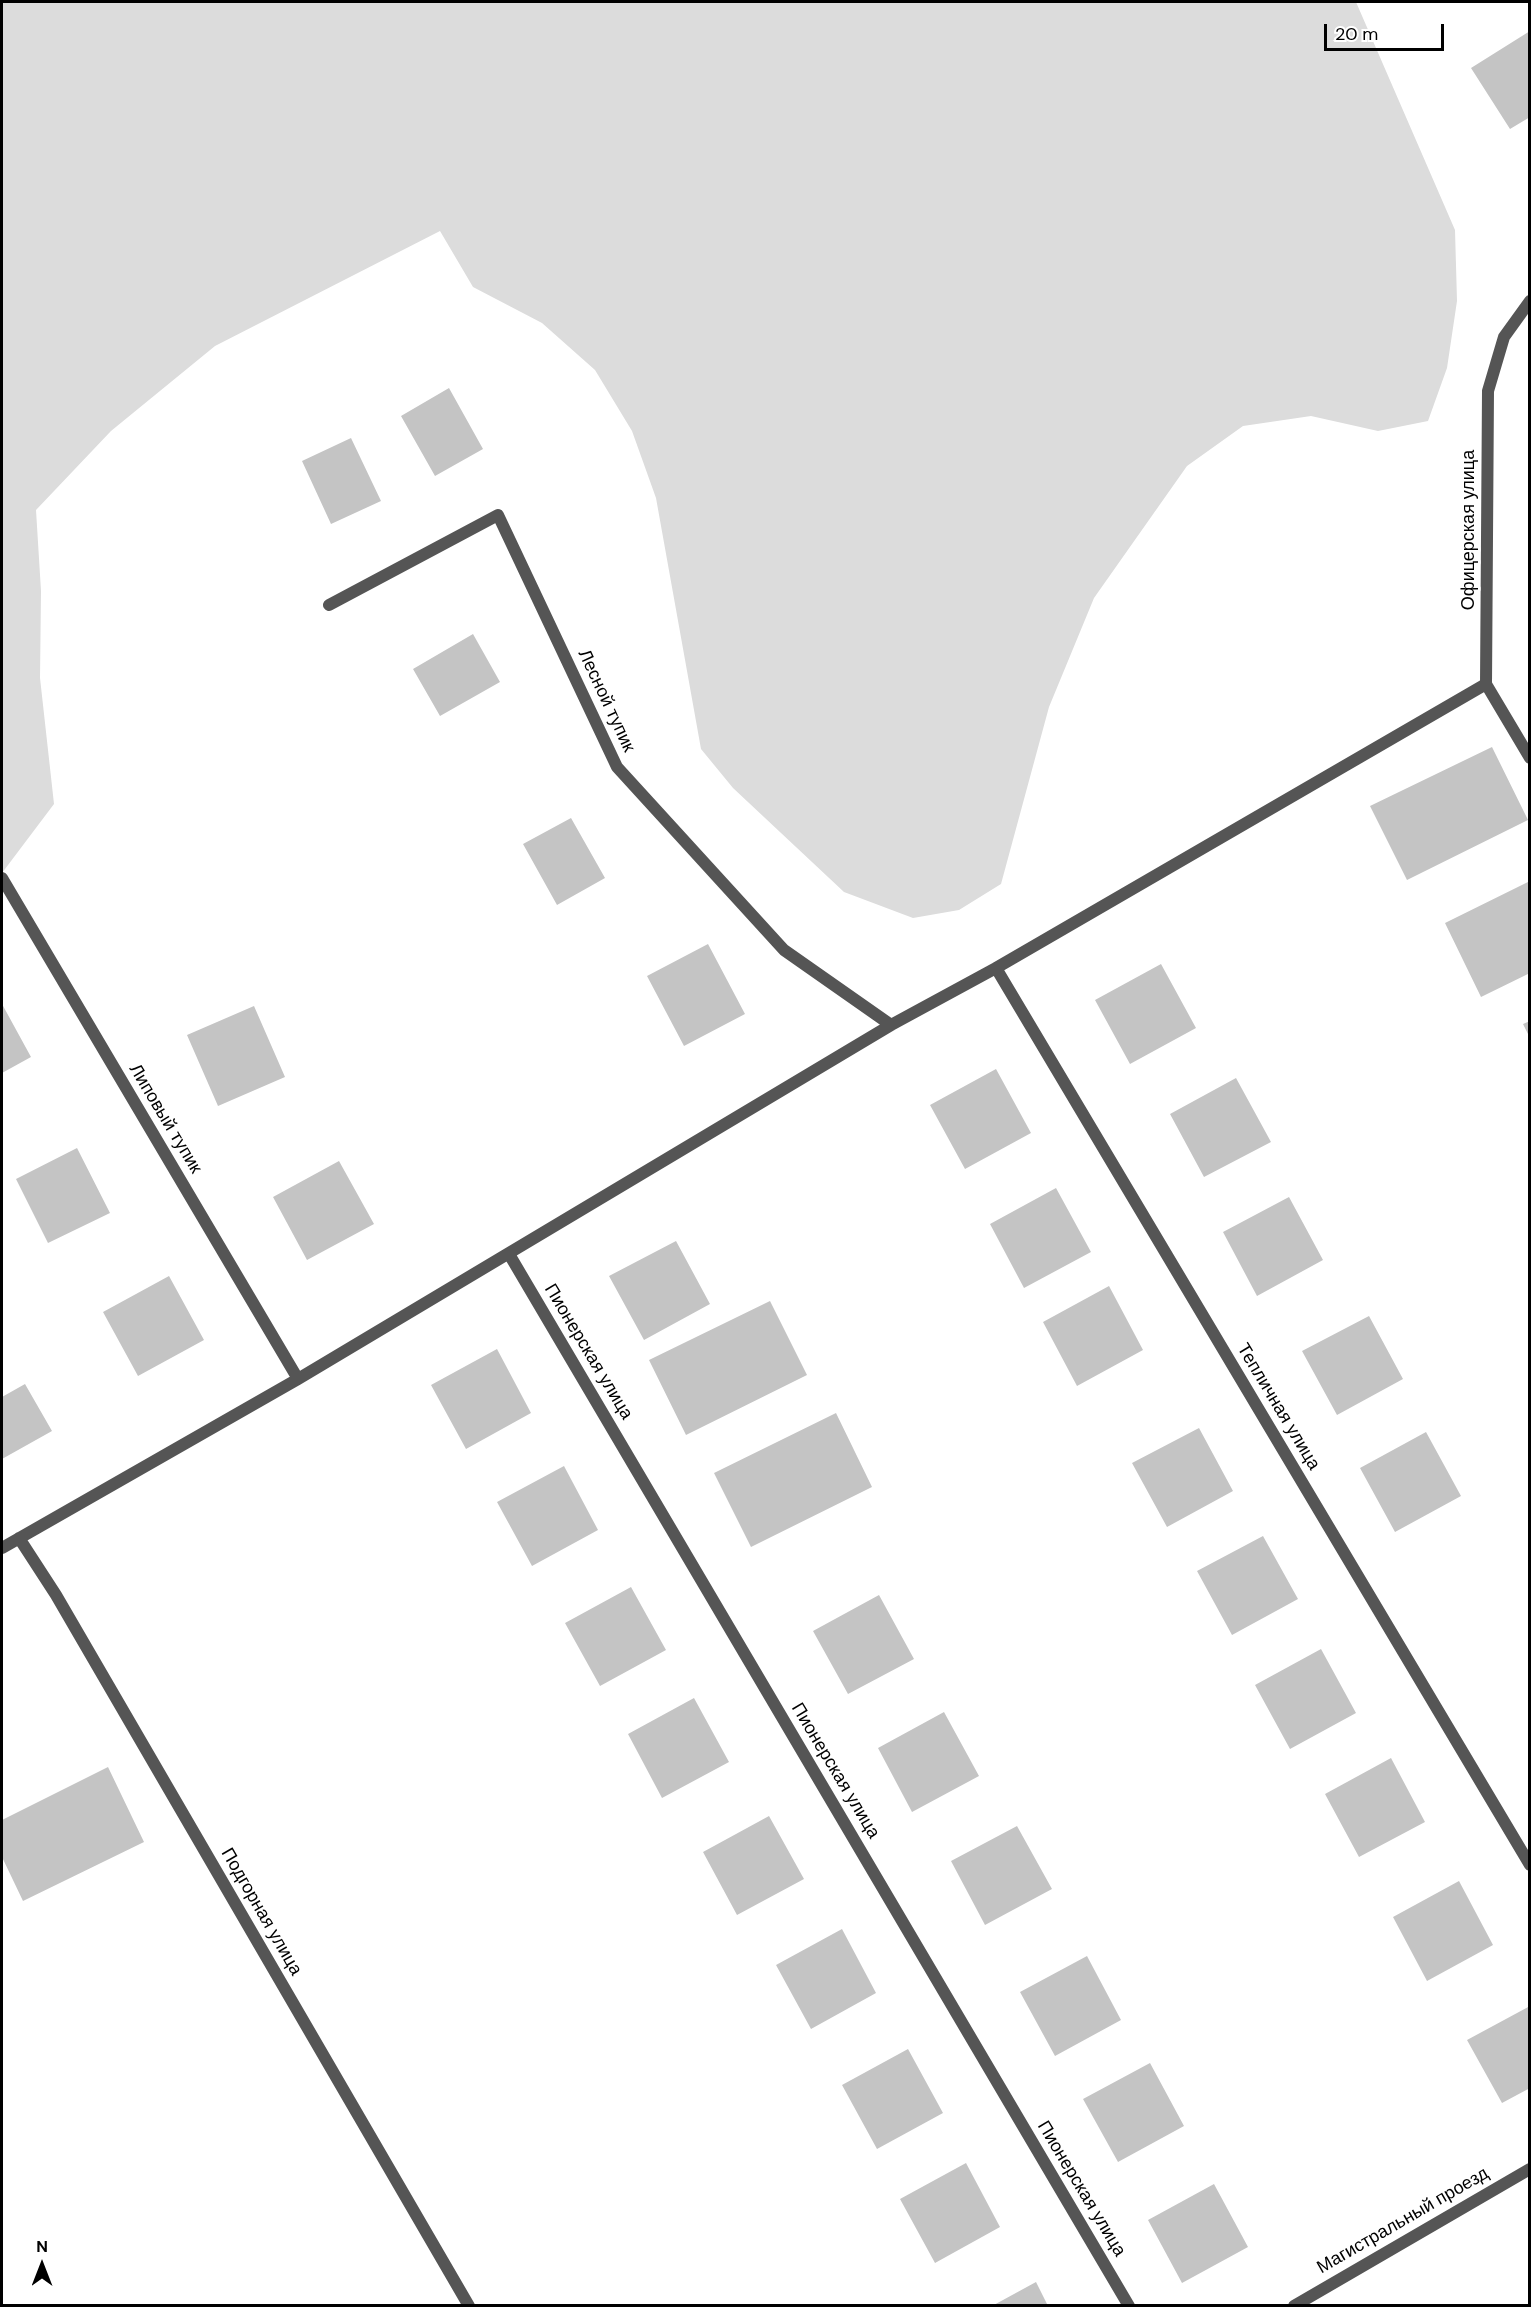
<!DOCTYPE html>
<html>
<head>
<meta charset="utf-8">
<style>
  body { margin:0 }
  #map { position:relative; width:1531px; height:2307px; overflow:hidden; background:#fff; font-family:"DM Sans",sans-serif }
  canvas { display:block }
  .frame { position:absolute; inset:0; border:3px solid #000; pointer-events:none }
  .north { position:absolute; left:12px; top:2235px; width:60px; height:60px; -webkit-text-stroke:4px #fff; paint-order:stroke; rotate:0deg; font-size:16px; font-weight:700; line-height:24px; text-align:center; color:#000 }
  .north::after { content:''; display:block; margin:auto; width:21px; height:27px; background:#000; clip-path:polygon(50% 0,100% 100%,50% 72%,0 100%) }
  .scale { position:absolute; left:1324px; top:24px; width:120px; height:27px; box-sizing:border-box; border:3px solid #000; border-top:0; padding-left:8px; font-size:18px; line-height:21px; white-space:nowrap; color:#000; -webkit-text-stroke:4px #fff; paint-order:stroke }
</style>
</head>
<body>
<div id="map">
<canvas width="1531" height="2307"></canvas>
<div class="frame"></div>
<div class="north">N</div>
<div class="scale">20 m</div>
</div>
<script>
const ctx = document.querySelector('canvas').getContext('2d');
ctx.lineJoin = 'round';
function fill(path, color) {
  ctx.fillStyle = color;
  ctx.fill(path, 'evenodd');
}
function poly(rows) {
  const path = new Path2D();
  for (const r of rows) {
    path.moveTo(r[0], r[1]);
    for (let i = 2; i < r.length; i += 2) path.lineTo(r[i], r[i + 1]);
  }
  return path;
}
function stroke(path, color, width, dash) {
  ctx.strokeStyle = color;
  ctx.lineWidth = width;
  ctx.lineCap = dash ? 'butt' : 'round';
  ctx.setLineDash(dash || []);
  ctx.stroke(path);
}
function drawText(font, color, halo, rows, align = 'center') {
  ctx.font = font + ' "DM Sans",sans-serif';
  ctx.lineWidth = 5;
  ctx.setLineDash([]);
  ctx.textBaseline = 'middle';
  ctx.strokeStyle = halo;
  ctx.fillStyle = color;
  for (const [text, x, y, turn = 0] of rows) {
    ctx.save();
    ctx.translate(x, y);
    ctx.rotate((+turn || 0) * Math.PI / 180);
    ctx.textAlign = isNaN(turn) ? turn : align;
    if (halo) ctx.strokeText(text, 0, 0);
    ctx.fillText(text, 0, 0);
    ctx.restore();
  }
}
fill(poly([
  [2,2,1356,2,1455,230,1457,301,1447,368,1428,421,1378,431,1311,416,1243,426,1187,466,1094,598,1049,707,1001,884,959,910,913,918,844,892,733,788,701,749,656,498,632,431,595,370,542,323,473,287,440,231,215,346,111,431,36,510,41,591,40,678,54,804,2,873]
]), '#dcdcdc');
fill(poly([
  [1530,31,1530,117,1510,129,1471,68],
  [449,388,483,449,435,476,401,416],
  [351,438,381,501,331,524,302,461],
  [473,634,500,682,440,716,413,669],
  [1492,747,1528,820,1407,880,1370,806],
  [571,818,605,878,557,905,523,844],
  [1530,881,1530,973,1481,997,1445,923],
  [708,944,745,1014,684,1046,647,976],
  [1161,964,1196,1028,1130,1064,1095,1000],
  [2,1004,31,1057,2,1073],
  [254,1006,285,1077,218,1106,187,1035],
  [1530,1021,1530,1038,1523,1024],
  [996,1069,1031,1133,965,1169,930,1105],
  [1236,1078,1271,1142,1204,1177,1170,1114],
  [77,1148,110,1213,48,1243,16,1179],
  [339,1161,374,1224,307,1260,273,1197],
  [1056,1188,1091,1252,1024,1288,990,1224],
  [1289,1197,1323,1260,1257,1296,1223,1232],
  [676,1241,710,1304,644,1340,609,1276],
  [169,1276,204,1340,138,1376,103,1312],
  [1109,1286,1143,1350,1077,1386,1043,1322],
  [770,1301,807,1375,686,1435,649,1360],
  [1369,1316,1403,1379,1337,1415,1302,1351],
  [497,1349,531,1413,466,1449,431,1385],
  [25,1384,52,1431,2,1459,2,1397],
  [836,1413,872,1487,751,1547,714,1473],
  [1199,1428,1233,1491,1167,1527,1132,1463],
  [1426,1432,1461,1496,1395,1532,1360,1468],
  [564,1466,598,1530,532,1566,497,1502],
  [1263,1536,1298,1599,1232,1635,1197,1571],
  [631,1587,666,1650,600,1686,565,1623],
  [879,1595,914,1659,848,1694,813,1631],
  [1321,1649,1356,1713,1290,1749,1255,1685],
  [694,1698,729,1762,662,1798,628,1734],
  [944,1712,979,1776,912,1812,878,1748],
  [1391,1758,1425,1822,1359,1857,1325,1794],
  [108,1767,144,1842,23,1901,2,1857,2,1820],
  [769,1816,804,1879,737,1915,703,1852],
  [1017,1826,1052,1889,985,1925,951,1861],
  [1459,1881,1493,1945,1427,1981,1393,1917],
  [842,1929,876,1993,811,2029,776,1965],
  [1087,1956,1121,2020,1055,2056,1020,1992],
  [1530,2006,1530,2088,1502,2103,1467,2040],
  [908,2049,943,2113,877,2149,842,2085],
  [1150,2063,1184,2126,1118,2162,1083,2099],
  [966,2163,1000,2227,935,2263,900,2199],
  [1214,2184,1248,2247,1182,2283,1148,2220],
  [1036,2282,1048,2306,992,2306]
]), '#c4c4c4');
stroke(poly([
  [1530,301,1504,337,1488,391,1486,684,1530,758],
  [329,605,498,515,617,767,784,950,891,1025],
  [2,878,298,1379],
  [996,968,1530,1865],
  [509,1254,1129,2306],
  [19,1538,56,1595,469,2306],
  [2,1548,298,1379,891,1025,996,968,1486,684],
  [1294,2306,1530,2169]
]), '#555', 12);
drawText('18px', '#000', '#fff', [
  ["Офицерская улица",1469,530,-90],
  ["Лесной тупик",606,701,65],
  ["Липовый тупик",165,1119,59],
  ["Пионерская улица",588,1352,59],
  ["Тепличная улица",1278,1407,59],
  ["Пионерская улица",835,1771,59],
  ["Подгорная улица",261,1912,60],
  ["Пионерская улица",1081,2189,59],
  ["Магистральный проезд",1403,2221,-30]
]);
</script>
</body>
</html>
